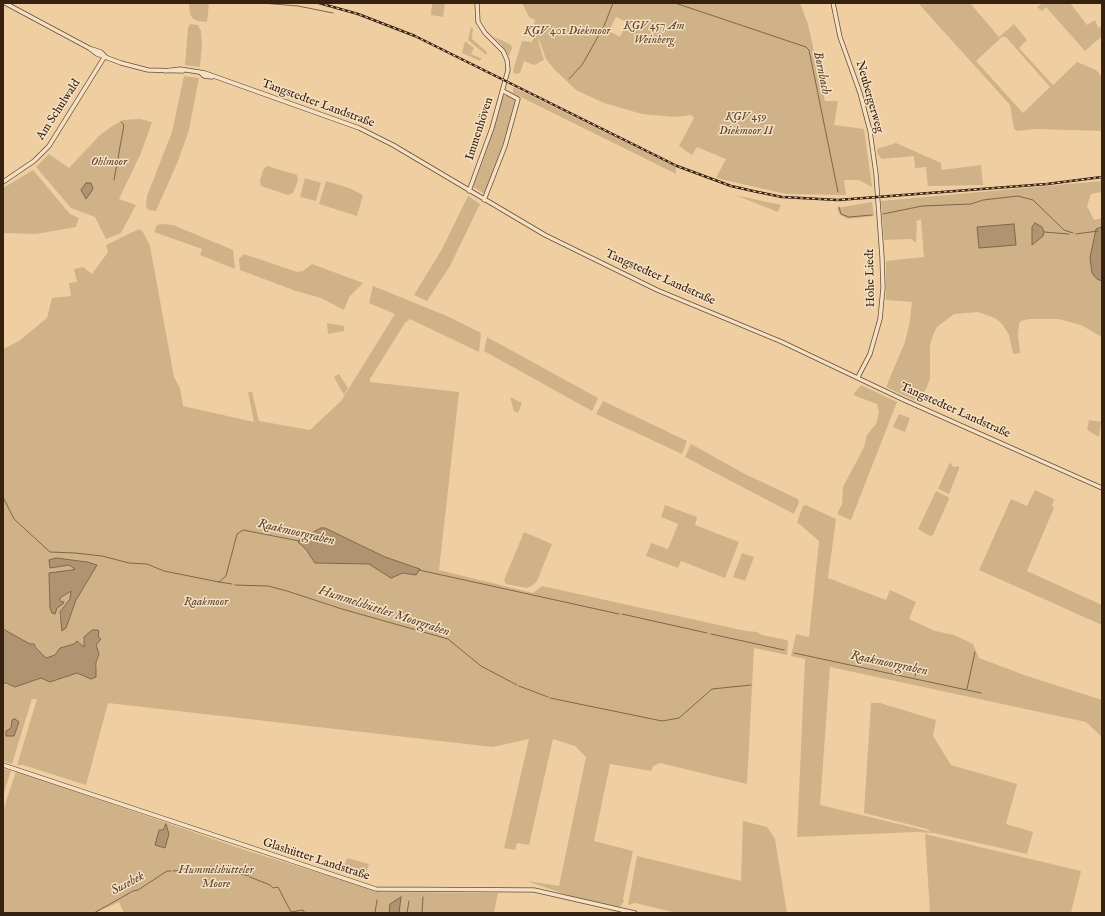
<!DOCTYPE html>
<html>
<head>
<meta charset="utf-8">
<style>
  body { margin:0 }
  #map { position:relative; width:1105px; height:916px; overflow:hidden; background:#efcfa2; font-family:"IM FELL English",serif }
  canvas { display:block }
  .frame { position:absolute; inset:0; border:4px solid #372211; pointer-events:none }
</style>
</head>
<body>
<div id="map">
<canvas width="1105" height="916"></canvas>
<div class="frame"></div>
</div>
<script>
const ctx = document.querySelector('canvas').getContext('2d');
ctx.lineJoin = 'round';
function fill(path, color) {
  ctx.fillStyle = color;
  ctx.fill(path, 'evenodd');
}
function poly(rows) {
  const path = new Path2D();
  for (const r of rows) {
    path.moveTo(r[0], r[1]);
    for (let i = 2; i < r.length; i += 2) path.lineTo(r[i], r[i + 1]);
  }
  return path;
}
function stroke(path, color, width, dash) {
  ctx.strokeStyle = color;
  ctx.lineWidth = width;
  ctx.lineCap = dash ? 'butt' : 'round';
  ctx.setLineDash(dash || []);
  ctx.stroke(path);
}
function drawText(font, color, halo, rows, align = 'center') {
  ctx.font = font + ' "IM FELL English",serif';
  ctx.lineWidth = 3;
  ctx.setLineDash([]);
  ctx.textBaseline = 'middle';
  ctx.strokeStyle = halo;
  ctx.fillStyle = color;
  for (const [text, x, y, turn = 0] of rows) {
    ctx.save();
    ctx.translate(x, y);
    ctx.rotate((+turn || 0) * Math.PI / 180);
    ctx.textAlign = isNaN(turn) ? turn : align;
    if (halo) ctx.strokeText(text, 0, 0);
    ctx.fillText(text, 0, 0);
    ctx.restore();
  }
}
fill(poly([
  [189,3,209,3,207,22,198,21,193,19,190,14],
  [432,3,445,3,443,17,431,15],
  [522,3,800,3,808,24,825,101,838,101,834,125,864,129,872,187,859,180,844,180,846,195,786,194,716,178,726,159,697,147,692,155,679,146,694,118,691,115,675,117,642,114,604,103,576,90,554,69,546,59,538,37,539,44,544,60,534,65,524,61,520,73,515,74,513,72,514,67,522,41,532,42,536,30,534,24,535,20,529,17],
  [616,17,627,22,620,37,609,31],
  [918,3,970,3,999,37,1014,24,1027,40,1019,48,1053,85,1077,62,1096,70,1102,77,1102,131,1036,129,1017,131,1014,129,1010,105],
  [1002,37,1006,37,1050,87,1023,113,976,61],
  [1043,3,1070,3,1087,25,1095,20,1098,28,1102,26,1102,36,1085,51,1046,7,1042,11,1037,7],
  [190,24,198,25,201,31,202,44,200,67,185,65,188,28],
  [471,27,473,28,472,39,487,52,486,55,468,40],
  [493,36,511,45,512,48,509,56,501,44],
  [465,41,474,48,471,54,480,58,482,57,480,61,462,53],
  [184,76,199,78,189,130,178,161,156,211,149,210,146,207,147,196,172,132],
  [513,87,676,166,676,174,513,93],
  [503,96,508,96,516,101,502,147,485,194,473,187,484,158],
  [140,119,152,122,141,153,119,199,136,205,121,233,106,239,95,217,71,208,36,167,49,154,69,168,99,136,112,126,123,120],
  [896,143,941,163,942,170,981,165,983,185,928,186,926,167,915,168,914,156,882,159,878,155,877,149],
  [267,166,297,175,298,180,293,193,288,195,261,186,260,181,263,170],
  [33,170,70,214,79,218,76,227,36,234,3,233,3,188],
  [305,178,321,183,316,201,300,197],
  [326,181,349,188,363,195,357,216,319,204],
  [1102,181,1102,192,1091,194,1087,206,1094,220,1102,218,1102,227,1096,229,1093,246,1097,279,1102,281,1102,337,1081,325,1058,319,1029,319,1021,321,1019,324,1018,336,1020,353,1013,354,1009,335,1003,325,995,318,978,312,954,314,937,327,933,335,930,345,930,379,920,403,886,387,905,342,910,321,912,302,886,300,886,261,924,257,921,219,915,222,917,223,916,243,911,239,884,240,881,201],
  [735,195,767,202,781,205,778,212],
  [468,196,480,204,450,266,427,301,414,295,442,249],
  [872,202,874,216,847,219,839,214,837,208],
  [162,224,173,225,233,250,235,269,200,255,202,249,154,232,157,225],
  [139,229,143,232,150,246,174,377,180,388,183,406,254,422,248,392,252,392,259,421,310,430,341,401,395,314,369,303,373,286,447,316,481,333,479,352,410,319,405,323,370,379,370,382,459,392,439,570,533,593,542,586,746,631,757,632,762,635,787,640,788,643,787,655,754,648,747,784,660,763,653,766,651,771,610,764,594,841,633,851,623,899,624,901,620,907,570,896,527,881,559,886,586,757,575,746,553,739,529,845,517,843,515,850,504,848,529,739,493,747,108,703,86,785,23,765,17,765,37,699,32,699,12,764,3,761,3,684,18,686,41,678,50,682,77,673,85,677,96,671,99,654,96,645,101,639,98,637,99,632,92,630,83,639,84,647,79,642,62,647,55,655,46,658,33,644,30,644,3,629,3,349,19,341,47,318,52,298,71,296,69,283,77,282,74,269,83,267,92,274,108,252,106,245],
  [321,528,325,528,385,557,420,569,401,571,396,575,383,573,369,564,315,563,298,542,303,538],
  [56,558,96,564,76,600,66,628,61,621,59,615,61,610,70,599,71,591,60,599,63,604,57,608,50,608,49,576,75,569,69,565,60,566],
  [244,254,297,272,303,271,312,264,363,283,349,297,344,310,321,298,296,291,240,270,239,259],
  [327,323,344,326,344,331,328,334],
  [487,337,598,398,592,411,484,351],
  [339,374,348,388,344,395,334,377],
  [860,386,863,386,897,402,851,520,837,514,842,504,843,487,864,447,867,435,876,424,879,413,877,404,853,395],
  [510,397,522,403,518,413,514,411],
  [603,401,687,441,682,454,596,414],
  [899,414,910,418,905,432,893,427],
  [1089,420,1101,422,1099,437,1087,430],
  [691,444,745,474,798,499,799,502,794,514,685,457],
  [951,463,953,467,959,466,959,469,949,494,938,489,949,464],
  [1035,490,1054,499,1052,506,1054,508,1027,571,1102,605,1102,625,979,570,1011,499,1027,506],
  [936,491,948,497,949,499,933,535,930,536,918,529],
  [665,505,697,517,695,525,739,542,725,578,681,561,678,568,646,556,651,543,668,549,678,524,661,517],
  [806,505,836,519,828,578,886,600,866,652,890,590,916,602,909,619,935,631,954,635,973,644,979,658,1027,676,1102,700,1102,737,1086,722,830,667,820,805,932,832,927,829,864,813,871,703,880,703,936,720,933,736,951,765,1017,784,1006,824,1033,832,1027,854,934,833,916,832,797,837,805,659,791,656,796,634,809,637,819,541,797,522,803,506],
  [524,532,552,544,537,581,533,585,527,588,506,584,504,580],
  [742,553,754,557,745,581,733,577],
  [3,768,11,771,3,795],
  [16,771,248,851,381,892,498,893,494,913,124,913,119,902,95,913,3,913,3,811],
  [743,821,767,827,775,839,787,913,677,913,635,903,628,905,637,856,741,881],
  [925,834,1081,871,1071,913,930,913],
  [347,858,369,864,364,879,350,872,343,872]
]), '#d0b289');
const water = poly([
  [86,183,91,183,93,189,86,199,81,190,86,183],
  [1035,223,1042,227,1044,232,1043,236,1032,245,1032,227,1035,223],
  [1014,224,1016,245,979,248,977,227,1014,224],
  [1102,227,1102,281,1097,279,1092,273,1090,258,1096,229,1102,227],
  [321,528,325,528,385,557,420,569,416,575,403,573,391,578,369,564,315,563,306,550,298,542,304,534,308,535,321,528],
  [56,558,87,562,97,565,76,600,66,628,62,631,60,612,70,599,71,591,60,598,60,601,64,602,63,604,57,608,55,614,52,613,50,608,49,573,72,570,75,569,69,565,50,568,49,560,56,558],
  [3,629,30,644,34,644,36,648,46,658,55,655,60,648,74,644,77,641,84,647,84,637,92,630,98,630,99,632,98,637,101,639,96,645,99,654,96,663,96,677,91,679,77,673,50,682,41,678,15,687,6,683,3,684,3,629],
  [15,719,19,722,14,736,6,736,6,731,11,728,12,720,15,719],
  [166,824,169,834,165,848,155,845,159,830,163,830,166,824],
  [401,897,399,913,389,913,390,904,401,897]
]);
fill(water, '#b09471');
stroke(water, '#80664b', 1);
stroke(poly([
  [261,3,298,6,333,13],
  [675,3,806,47,809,50,838,192],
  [569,79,582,65,604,26,613,3],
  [114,180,124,125,121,122],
  [839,207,841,214,849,217,872,215],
  [883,214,922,206,971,204,983,200,1018,196,1033,200,1064,230,1073,233],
  [1044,232,1069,234],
  [1076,234,1098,231],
  [3,497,14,519,50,552,75,553,102,556,129,563,147,564,164,571,219,582,226,576,237,534,243,530,299,541],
  [419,570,619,614],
  [219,582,232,584],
  [235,585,268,586,287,591,342,609,448,639,481,666,517,685],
  [622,614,707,633],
  [711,634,784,650],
  [794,653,981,693],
  [915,676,916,671],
  [519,686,548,697],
  [967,689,975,652],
  [550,698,662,721,679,718,712,689,751,685],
  [173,871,213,867,249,876],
  [250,877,270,885,273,888,278,887,291,912,303,910,305,913],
  [94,913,133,891,138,890,167,871,171,871],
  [375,913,377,900],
  [407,913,409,901],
  [422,913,423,897]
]), '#80664b', 1);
const tertiary = poly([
  [5,3,89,48,97,54,121,63,148,70,183,71],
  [833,3,840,37,860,93,870,131,876,174,882,257,883,288,880,319,870,354,858,377],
  [92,49,101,52,104,55],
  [165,71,180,69,205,73,359,128,393,145,545,235,657,290,782,342,904,400,1102,488],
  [201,73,204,76,212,77],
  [3,182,34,161,49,146,105,56],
  [469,191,492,128,508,70,507,60,503,51,485,33,478,22,477,3],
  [484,200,505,146,518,99,503,91],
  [3,765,376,889,534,890,635,913]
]);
stroke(tertiary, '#654d35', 5);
stroke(tertiary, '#f5e0c3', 3.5);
const rail = poly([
  [319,3,358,14,415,36,677,166,731,186,753,191,782,197,838,200,1047,184,1102,177]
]);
stroke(rail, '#372211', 2.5);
stroke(rail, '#f5e0c3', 1, [3]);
drawText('italic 12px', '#5d462f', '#f5e0c3', [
  ["KGV 457 Am",654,27],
  ["Weinberg",654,41],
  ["KGV 401 Diekmoor",567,32],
  ["KGV 459",746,118],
  ["Diekmoor II",746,132],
  ["Ohlmoor",109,163],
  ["Raakmoor",206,603],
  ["Hummelsbütteler",216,871],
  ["Moore",216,885]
]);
drawText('12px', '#372211', '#f5e0c3', [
  ["Neubergerweg",869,97,74],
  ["Tangstedter Landstraße",318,104,20],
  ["Am Schulwald",59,110,-57],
  ["Immenhöven",480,129,-72],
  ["Tangstedter Landstraße",660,278,24],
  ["Hohe Liedt",871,278,-91],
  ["Tangstedter Landstraße",955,411,24],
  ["Glashütter Landstraße",316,860,18]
]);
drawText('italic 13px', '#5b442e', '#f5e0c3', [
  ["Bornbach",821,73,78],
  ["Raakmoorgraben",296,533,13],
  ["Hummelsbüttler Moorgraben",384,612,18],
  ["Raakmoorgraben",889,664,12],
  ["Susebek",128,884,-28]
]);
</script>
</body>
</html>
